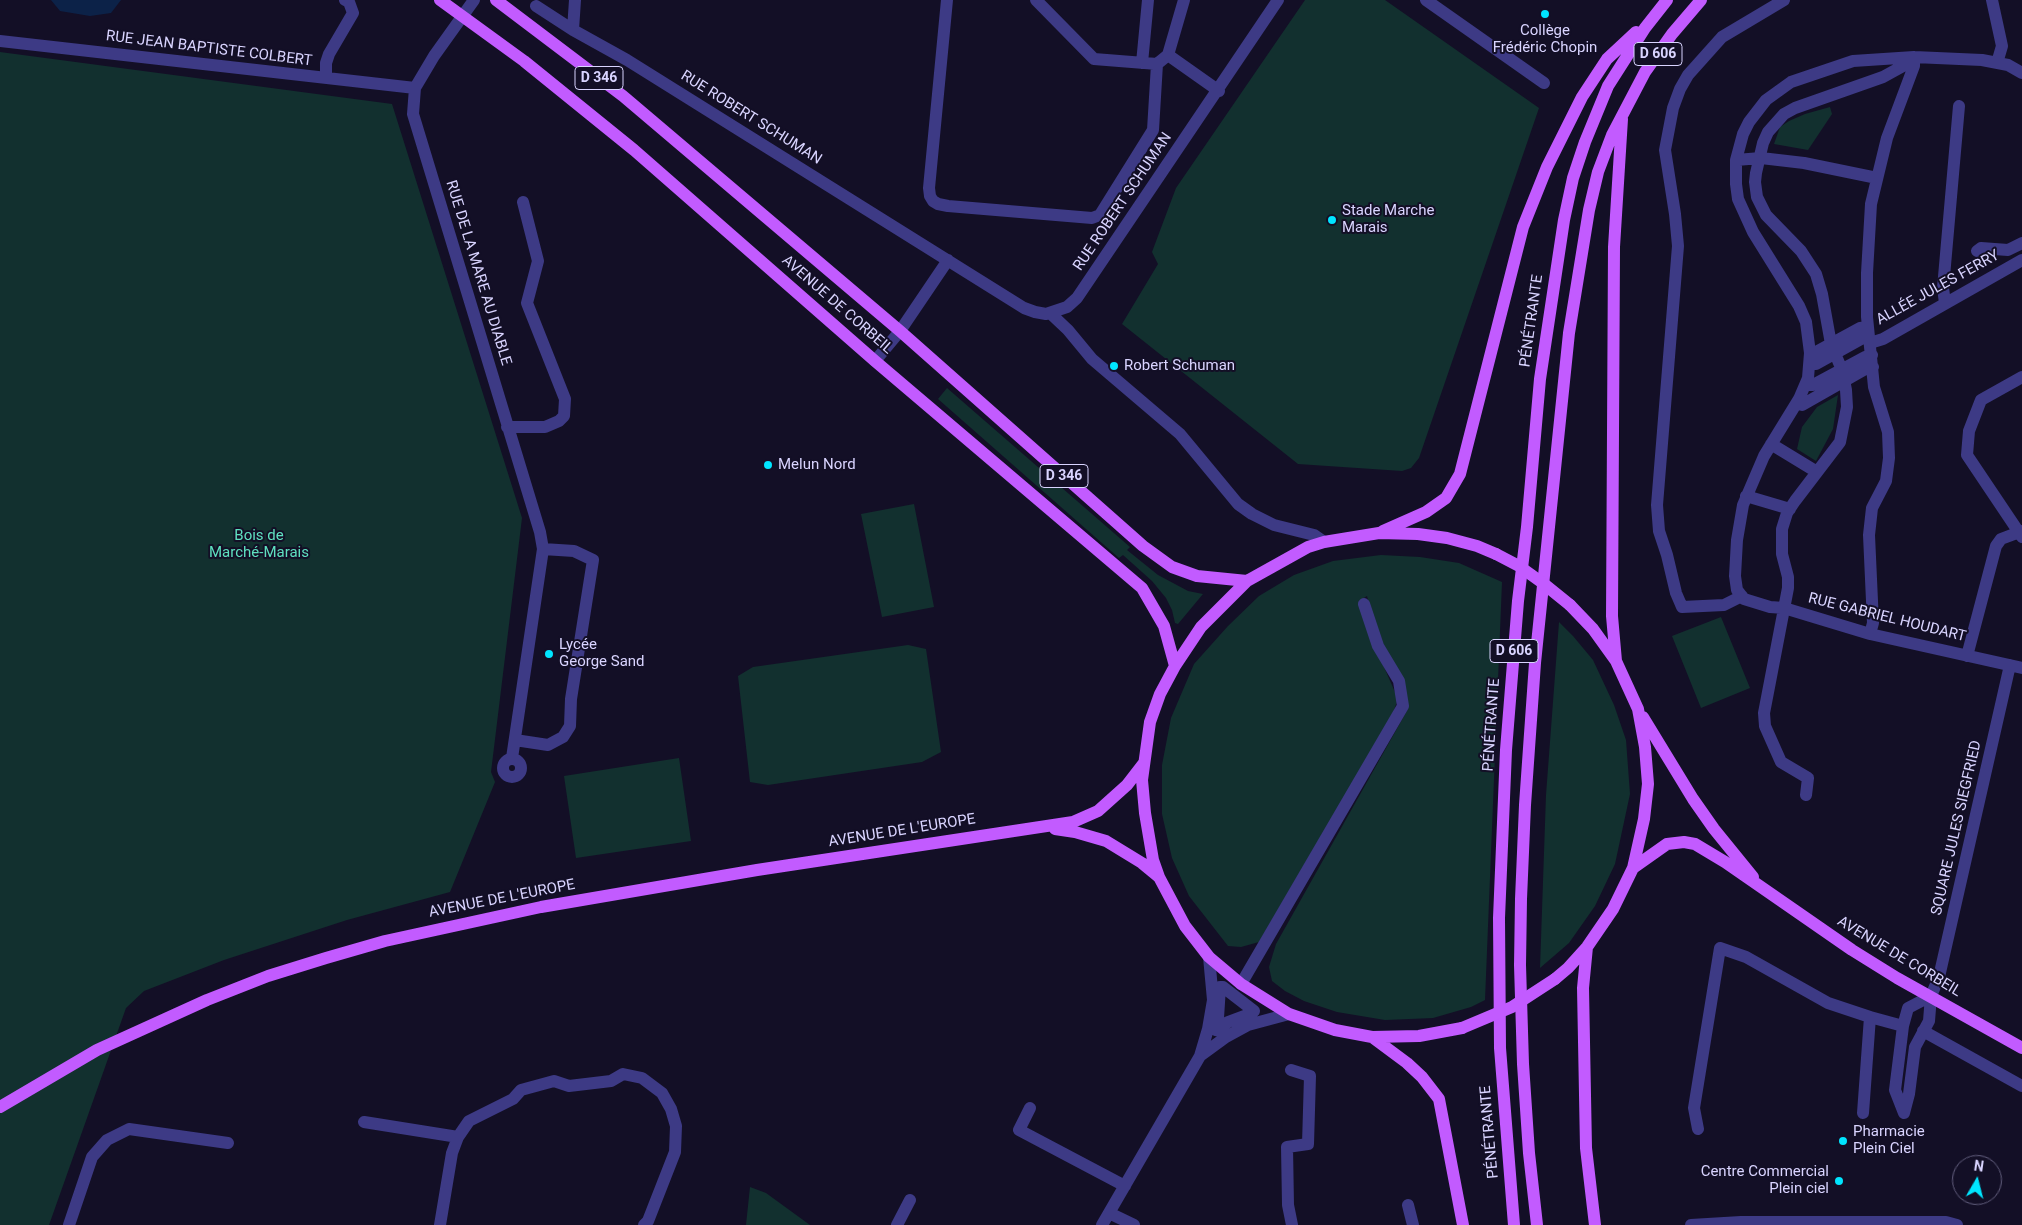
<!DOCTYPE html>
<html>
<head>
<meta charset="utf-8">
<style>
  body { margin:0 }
  #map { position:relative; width:2022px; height:1225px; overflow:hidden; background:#130f26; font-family:Roboto,sans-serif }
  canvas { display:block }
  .north { position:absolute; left:1952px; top:1155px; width:50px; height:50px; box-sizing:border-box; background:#130f26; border:1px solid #625e7d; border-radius:50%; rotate:8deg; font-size:14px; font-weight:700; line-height:20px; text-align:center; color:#d9d4ff }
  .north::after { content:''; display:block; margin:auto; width:18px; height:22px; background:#00e5ff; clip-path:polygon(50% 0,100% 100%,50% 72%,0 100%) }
</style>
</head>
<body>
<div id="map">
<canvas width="2022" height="1225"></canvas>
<div class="north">N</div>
</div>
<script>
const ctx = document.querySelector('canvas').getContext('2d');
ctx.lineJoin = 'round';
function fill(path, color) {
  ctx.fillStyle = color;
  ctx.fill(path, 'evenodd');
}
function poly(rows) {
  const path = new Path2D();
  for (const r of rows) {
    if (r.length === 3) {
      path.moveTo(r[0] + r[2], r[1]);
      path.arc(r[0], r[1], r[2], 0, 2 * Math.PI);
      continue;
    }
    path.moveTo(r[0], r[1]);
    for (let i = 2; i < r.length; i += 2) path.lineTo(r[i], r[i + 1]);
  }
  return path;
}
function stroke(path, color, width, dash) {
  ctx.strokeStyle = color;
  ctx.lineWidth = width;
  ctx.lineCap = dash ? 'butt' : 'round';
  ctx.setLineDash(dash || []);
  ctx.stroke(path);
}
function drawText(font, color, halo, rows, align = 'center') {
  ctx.font = font + ' Roboto,sans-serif';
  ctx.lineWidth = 4;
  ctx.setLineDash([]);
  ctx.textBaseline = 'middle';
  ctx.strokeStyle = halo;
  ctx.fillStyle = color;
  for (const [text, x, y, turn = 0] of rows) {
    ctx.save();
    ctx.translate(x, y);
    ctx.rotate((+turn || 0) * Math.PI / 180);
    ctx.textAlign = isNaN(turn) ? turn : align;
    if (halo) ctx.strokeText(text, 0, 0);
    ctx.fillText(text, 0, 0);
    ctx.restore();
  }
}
fill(poly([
  [1305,0,1385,0,1539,108,1419,458,1411,468,1402,471,1298,464,1122,324,1158,264,1152,252,1176,188],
  [0,52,392,104,522,518,491,772,495,782,450,892,347,920,224,960,144,991,126,1008,49,1225,0,1225],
  [1830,107,1832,114,1808,150,1774,144,1780,127,1789,121,1805,114],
  [947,388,1130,547,1127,550,1158,575,1188,591,1203,594,1178,624,1175,623,1172,610,1166,598,1152,581,1123,555,1119,558,938,399],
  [1838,395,1833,429,1816,461,1797,449,1802,427,1817,407],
  [914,504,934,607,882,617,861,514],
  [1381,555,1420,557,1459,563,1502,582,1485,1000,1471,1007,1433,1018,1385,1020,1337,1012,1304,1001,1285,991,1272,981,1269,967,1276,944,1408,709,1376,632,1367,596,1359,601,1377,651,1398,699,1393,713,1259,942,1241,947,1228,946,1189,896,1172,858,1162,814,1162,765,1171,718,1194,664,1228,626,1259,596,1294,575,1333,561],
  [1721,617,1750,688,1701,708,1672,636],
  [1559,622,1573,636,1593,660,1614,705,1626,740,1630,794,1615,864,1595,906,1569,943,1540,968,1546,795],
  [908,645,926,649,941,752,922,762,768,785,750,782,738,676,753,667],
  [679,758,691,841,576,858,564,776],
  [750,1187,766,1193,810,1225,746,1225]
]), '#12302f');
fill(poly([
  [51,0,121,0,111,13,90,16,60,11]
]), '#0c2248');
stroke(poly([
  [474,0,434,56,415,88,413,114,540,532,543,549,512,758],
  [947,0,929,188,930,196,933,201,938,204,948,206,1092,218,1100,215,1153,130,1157,64],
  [1036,0,1094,59,1157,64,1168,55],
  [1184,0,1168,55,1219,91],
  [1426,0,1544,83],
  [1992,0,2002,46,1997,63],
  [536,6,573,30,627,60,1024,308,1035,312,1046,314,1067,307,1077,298,1278,0],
  [573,30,575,0],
  [0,41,415,88],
  [1142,63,1148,0],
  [2022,73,2008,65,1982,60,1914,57,1853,61,1791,82,1766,100,1749,122,1743,134,1736,160,1736,184,1738,199,1753,232,1799,306,1806,322,1810,353,1808,378,1799,399,1764,456,1743,505,1737,540,1735,576,1737,590,1744,599,1770,607,1784,608,1870,634,2022,668],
  [326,78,326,63,329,54,353,13,349,2,345,0],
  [1736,160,1761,158,1804,163,1877,178],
  [1977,251,1981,248,2008,250,2022,243],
  [1945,303,1943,288,1959,106],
  [1050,313,1068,330,1092,359,1180,434,1238,504,1252,514,1274,525,1314,535,1324,542],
  [1870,343,1883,339,2022,260],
  [1810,353,1816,352,1860,328,1868,327],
  [875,361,900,331,948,260],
  [1810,364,1816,364,1861,339,1869,337],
  [2022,377,1981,400,1969,431,1967,455,2022,537],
  [1805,385,1813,385,1865,357,1872,355],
  [1797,403,1802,405,1867,368,1873,367],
  [507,427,545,427,559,421,564,416,565,399,527,303,538,261,523,202],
  [1771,444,1817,472],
  [1746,496,1790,509],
  [1742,596,1724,605,1682,607,1676,593,1667,555,1659,531,1657,505,1678,246,1675,214,1665,150,1673,108,1680,89,1688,75,1722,37,1784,0],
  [1870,634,1873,623,1869,535,1872,508,1886,481,1889,458,1888,432,1874,387,1867,317,1867,273,1871,204,1887,138,1914,66,1914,57],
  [1967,656,1996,546,2001,539,2022,531],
  [515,740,548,745,563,737,570,726,571,699,593,560,574,551,543,549],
  [512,768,9],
  [1806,795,1808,778,1781,762,1765,726,1764,713,1788,588,1788,577,1782,554,1782,529,1787,513,1795,501,1840,442,1847,407,1846,390,1842,370,1831,344,1822,294,1816,274,1801,251,1766,215,1757,197,1755,182,1756,173,1763,143,1768,132,1784,114,1795,108,1883,77,1903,66,1914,57],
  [1241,984,1403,706,1399,681,1378,646,1364,604],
  [1220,987,1223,987,1254,1011,1252,1013,1228,1022,1216,1030,1214,1028,1218,1018,1220,987],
  [1870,1017,1903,1026],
  [1923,1031,2022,1086],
  [1200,1056,1226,1037,1248,1025,1289,1014],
  [1291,1070,1310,1076,1308,1144,1287,1147,1288,1205,1292,1225],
  [1030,1108,1019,1130,1125,1186],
  [1904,1113,1909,1094,1915,1047,1929,1021,1931,996,1939,977,2010,665],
  [1904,1113,1895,1090,1903,1026,1908,1008,1931,996],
  [364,1122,458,1137],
  [1698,1129,1694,1108,1720,948,1746,957,1828,1003,1870,1017,1863,1113],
  [1408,1205,1413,1225],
  [1109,1213,1134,1225],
  [69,1225,92,1157,107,1140,129,1129,228,1143],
  [440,1225,452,1153,458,1137,469,1121,513,1099,521,1090,554,1081,569,1086,611,1081,623,1074,642,1078,662,1093,671,1109,676,1126,675,1152,648,1221,644,1225],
  [897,1225,910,1200],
  [1102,1225,1200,1056,1208,1029,1213,1000,1209,957],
  [1691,1225,1741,1222,1946,1222,1957,1225]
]), '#3d3a85', 12);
stroke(poly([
  [440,0,524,61,634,150,875,361,1142,588,1164,626,1175,666],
  [496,0,623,96,900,331,1143,546,1172,567,1197,576,1247,581],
  [1383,531,1426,512,1446,498,1460,474,1523,227,1547,167,1582,97,1607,59,1636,32],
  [1616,661,1612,616,1614,247,1622,119],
  [1643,717,1693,799,1714,829,1753,877],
  [1055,829,1075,832,1106,841,1142,863,1159,877],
  [1633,868,1667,844,1684,842,1695,844,1725,862,1852,950,1897,978,2022,1048],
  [1587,947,1583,988,1586,1148,1595,1225],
  [1555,979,1568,968,1587,947,1613,909,1633,868,1644,819,1648,784,1645,747,1638,709,1616,661,1593,629,1570,605],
  [1462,1028,1419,1036,1372,1037,1335,1030,1289,1014,1241,984,1209,957,1185,926,1159,877,1153,860,1145,813,1142,780,1150,722,1160,694,1175,666,1201,627,1247,581,1308,547,1324,542,1379,533,1418,534,1447,538,1477,546,1496,554],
  [1372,1037,1407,1063,1422,1077,1439,1099,1463,1225],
  [0,1107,97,1050,207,1000,268,976,326,958,385,941,541,907,757,870,1073,822,1098,811,1127,785,1144,763],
  [1514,1225,1500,1048,1499,918,1506,750,1518,601,1527,527,1540,379,1564,220,1573,178,1585,142,1608,86,1645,28,1667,0],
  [1537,1225,1529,1153,1523,1064,1520,965,1521,899,1525,805,1535,663,1569,333,1589,210,1598,172,1612,135,1645,72,1672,34,1701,0]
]), '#c25bff', 12);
stroke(poly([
  [1496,554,1519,566,1544,584,1570,605],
  [1462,1028,1512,1007,1555,979]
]), '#c25bff', 12);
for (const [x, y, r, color] of [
  [1545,14,5,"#00e5ff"],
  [1332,220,5,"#00e5ff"],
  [1114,366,5,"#00e5ff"],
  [768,465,5,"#00e5ff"],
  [549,654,5,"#00e5ff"],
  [1843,1141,5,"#00e5ff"],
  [1839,1181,5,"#00e5ff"]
]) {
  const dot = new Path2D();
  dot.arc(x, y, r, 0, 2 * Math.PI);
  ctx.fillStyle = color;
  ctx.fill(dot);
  stroke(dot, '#130f26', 2);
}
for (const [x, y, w] of [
  [1658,54,48],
  [599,78,48],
  [1064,476,48],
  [1514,651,48]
]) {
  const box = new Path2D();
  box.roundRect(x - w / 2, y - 11.5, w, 23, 4);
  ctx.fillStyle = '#130f26';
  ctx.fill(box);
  stroke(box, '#d9d4ff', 1);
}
drawText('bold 14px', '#d9d4ff', null, [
  ["D 606",1658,54],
  ["D 346",599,78],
  ["D 346",1064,476],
  ["D 606",1514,651]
]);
drawText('15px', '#d9d4ff', '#130f26', [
  ["Collège",1545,31,"center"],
  ["Frédéric Chopin",1545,48,"center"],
  ["Stade Marche",1342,211],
  ["Marais",1342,228],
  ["Robert Schuman",1124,366],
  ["Melun Nord",778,465],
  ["Lycée",559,645],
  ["George Sand",559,662],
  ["Pharmacie",1853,1132],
  ["Plein Ciel",1853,1149],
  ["Centre Commercial",1829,1172,"right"],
  ["Plein ciel",1829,1189,"right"]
], 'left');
drawText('15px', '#d9d4ff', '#130f26', [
  ["RUE JEAN BAPTISTE COLBERT",209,49,7],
  ["RUE ROBERT SCHUMAN",751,118,32],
  ["RUE ROBERT SCHUMAN",1123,202,-56],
  ["RUE DE LA MARE AU DIABLE",478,273,73],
  ["ALLÉE JULES FERRY",1938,288,-29],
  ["AVENUE DE CORBEIL",837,305,41],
  ["PÉNÉTRANTE",1532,321,-82],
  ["RUE GABRIEL HOUDART",1887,618,14],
  ["PÉNÉTRANTE",1492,725,-86],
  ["SQUARE JULES SIEGFRIED",1957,828,-77],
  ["AVENUE DE L'EUROPE",902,831,-9],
  ["AVENUE DE L'EUROPE",502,899,-11],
  ["AVENUE DE CORBEIL",1899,957,31],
  ["PÉNÉTRANTE",1490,1132,-95]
]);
drawText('15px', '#5fe0c0', '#130f26', [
  ["Bois de",259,536],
  ["Marché-Marais",259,553]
]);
</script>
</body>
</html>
